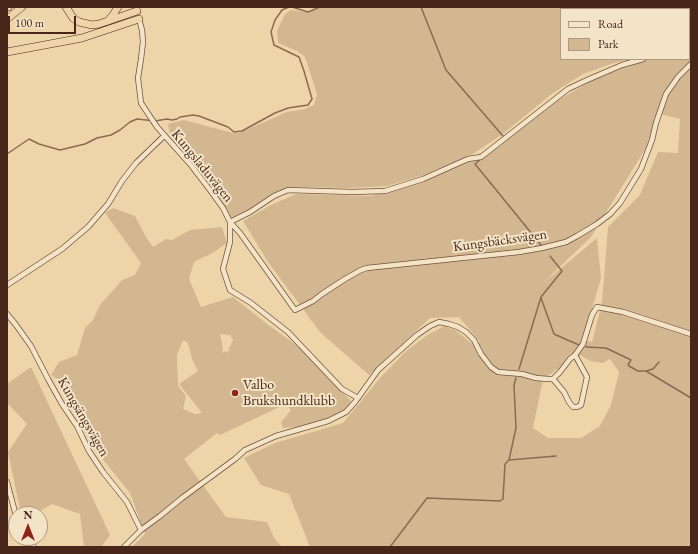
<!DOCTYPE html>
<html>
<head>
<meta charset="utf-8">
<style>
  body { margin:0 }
  #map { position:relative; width:698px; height:554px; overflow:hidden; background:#eed5a9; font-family:"EB Garamond",serif }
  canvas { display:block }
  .frame { position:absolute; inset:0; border:8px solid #48271a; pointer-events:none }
  .legend { position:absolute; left:560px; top:8px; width:130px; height:52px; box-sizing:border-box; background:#f4e4c7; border:1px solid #af9882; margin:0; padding:5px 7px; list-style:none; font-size:12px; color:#48271a }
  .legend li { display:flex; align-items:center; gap:8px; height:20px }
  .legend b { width:20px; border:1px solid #af9882 }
  .north { position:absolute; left:8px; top:506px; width:40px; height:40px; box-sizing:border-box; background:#f4e4c7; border:1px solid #af9882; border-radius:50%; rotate:0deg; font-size:11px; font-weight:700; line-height:16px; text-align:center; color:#48271a }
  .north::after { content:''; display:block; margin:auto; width:14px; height:18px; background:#8f2418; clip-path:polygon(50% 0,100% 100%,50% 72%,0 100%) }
  .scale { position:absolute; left:8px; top:16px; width:68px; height:18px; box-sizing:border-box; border:2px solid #48271a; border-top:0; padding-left:5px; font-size:12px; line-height:14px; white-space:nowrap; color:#48271a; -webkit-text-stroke:3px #f4e4c7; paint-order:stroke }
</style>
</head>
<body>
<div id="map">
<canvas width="698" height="554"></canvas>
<div class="frame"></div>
<ul class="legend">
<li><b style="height:5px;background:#f4e4c7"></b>Road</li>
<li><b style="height:11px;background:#d2b791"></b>Park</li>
</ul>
<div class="north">N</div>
<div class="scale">100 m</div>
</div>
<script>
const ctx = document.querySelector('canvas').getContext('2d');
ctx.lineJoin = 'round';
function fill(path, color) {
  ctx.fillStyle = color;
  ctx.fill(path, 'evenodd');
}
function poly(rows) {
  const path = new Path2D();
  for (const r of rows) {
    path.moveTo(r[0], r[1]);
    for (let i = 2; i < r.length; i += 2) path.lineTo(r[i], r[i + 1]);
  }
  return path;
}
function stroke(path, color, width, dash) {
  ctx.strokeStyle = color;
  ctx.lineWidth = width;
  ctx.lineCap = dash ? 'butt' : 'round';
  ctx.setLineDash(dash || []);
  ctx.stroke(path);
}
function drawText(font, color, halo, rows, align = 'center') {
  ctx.font = font + ' "EB Garamond",serif';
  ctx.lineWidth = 4;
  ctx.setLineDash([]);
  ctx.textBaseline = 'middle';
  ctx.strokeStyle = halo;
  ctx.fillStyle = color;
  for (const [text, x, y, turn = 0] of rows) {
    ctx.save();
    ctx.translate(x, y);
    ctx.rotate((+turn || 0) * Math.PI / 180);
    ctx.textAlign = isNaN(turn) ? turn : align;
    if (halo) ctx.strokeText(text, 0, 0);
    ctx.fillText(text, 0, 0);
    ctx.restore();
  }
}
fill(poly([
  [322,7,691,7,691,547,310,547,289,494,261,485,244,458,275,443,343,423,380,378,406,351,426,336,444,326,454,329,471,343,480,342,459,317,430,318,369,375,320,332,268,262,243,221,271,205,296,194,371,196,427,180,470,161,482,160,560,99,593,80,621,68,639,59,689,59,689,9,561,9,561,59,630,59,614,63,583,74,553,93,504,133,473,154,421,176,387,186,351,188,292,187,273,193,250,209,230,218,171,141,168,124,184,120,233,133,239,133,287,112,305,109,314,105,317,94,305,57,297,51,278,43,277,31,285,14,291,10,305,12,313,11],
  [657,113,680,119,678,153,658,152,640,195,608,227,602,303,592,342,583,340,601,278,597,238,542,284,591,237,646,148],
  [580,355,590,361,603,363,610,359,619,372,611,405,600,426,581,438,548,438,533,428,543,379],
  [113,208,135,216,146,237,153,247,166,239,172,240,190,230,222,227,227,243,214,252,194,262,189,279,201,307,233,297,267,324,299,347,351,401,345,410,328,418,297,427,283,428,281,422,291,410,286,404,220,435,217,433,184,459,226,517,267,522,274,538,282,547,132,547,145,534,130,493,93,447,59,380,51,375,59,362,77,355,85,328,93,320,100,305,122,280,135,275,141,263,105,213],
  [220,334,230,335,233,340,227,353,229,356,226,351,222,353,223,349],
  [183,340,188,343,192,359,198,371,179,384,202,413,195,414,183,409,186,396,178,386,177,355],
  [31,367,110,535,101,547,84,547,80,514,52,504,35,514,21,514,8,452,27,424,7,403,7,384]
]), '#d2b791');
stroke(poly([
  [292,7,308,12,320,7],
  [421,7,446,70,503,136],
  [7,154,29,139,39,144,60,150,85,144,97,138,111,135,120,130,130,122,137,119,155,121,167,119,172,120,177,119,180,117,193,115,199,116,228,127,234,132,242,131,275,113,288,108,308,105,312,99,304,71,299,57,274,45,271,32,275,20,282,10,289,7],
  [482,158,475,164,541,245],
  [541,298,554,334,579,345],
  [586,347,606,348,631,360,628,365,629,366,638,371,646,371,653,369,659,362],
  [519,369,541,297,562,271,550,256],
  [646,371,691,398],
  [509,460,556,456],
  [390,547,427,498,500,501,503,499,505,464,509,460,516,428,514,385,516,378]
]), '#8a6c52', 1.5);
const minor = poly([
  [139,19,142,30,143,42,141,59,138,78,141,103,157,127,190,164,210,190,223,208,230,222,240,233,295,310,313,301,322,294,345,279,361,270,367,268,519,252,542,248,566,242,577,236,597,224,610,214,620,203,641,169,652,140,656,123,666,94,678,77,691,64],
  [689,57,691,57],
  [230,222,250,212,274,196,288,190,352,192,385,191,423,179,468,159,481,157,568,89,587,80,622,65,643,59],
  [230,222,230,242,223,269,230,290,251,303,288,332,342,389,358,398],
  [7,285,62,249,88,227,108,204,122,181,136,163,164,136],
  [7,314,16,325,31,346,48,379,62,404,77,426,89,451,103,472,127,502,141,530],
  [553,379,564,392,569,402,573,407,577,407,581,405,587,377,575,355],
  [7,482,16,516],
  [27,538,34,547],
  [124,547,141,530,160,516,182,498,235,459,245,450,276,436,328,421,346,412,355,402,378,370,417,335,430,326,439,322,449,324,458,327,466,332,474,340,481,354,491,367,498,372,522,374,536,378,548,379,553,379,560,372,570,359,575,355,583,344,592,315,597,307,623,312,691,334]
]);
const highway = poly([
  [7,7,8,7],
  [66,7,73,18,79,22,92,25,99,24,137,11],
  [7,19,22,7],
  [108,21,113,15,118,7],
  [7,52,82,38,139,19]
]);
stroke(minor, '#72523e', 6);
stroke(highway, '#48271a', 8);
stroke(minor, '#f4e4c7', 4.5);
stroke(highway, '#eed5a9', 7);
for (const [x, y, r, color] of [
  [235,393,4,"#8f2418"]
]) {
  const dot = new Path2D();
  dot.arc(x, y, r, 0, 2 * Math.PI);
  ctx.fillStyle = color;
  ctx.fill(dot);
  stroke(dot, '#f4e4c7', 1.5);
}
drawText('14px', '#48271a', '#f4e4c7', [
  ["Kungsladuvägen",202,166,51],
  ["Kungsbäcksvägen",500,241,-8],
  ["Kungsängsvägen",83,417,60]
]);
drawText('14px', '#48271a', '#f4e4c7', [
  ["Valbo",243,385],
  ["Brukshundklubb",243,401]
], 'left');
</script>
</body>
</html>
